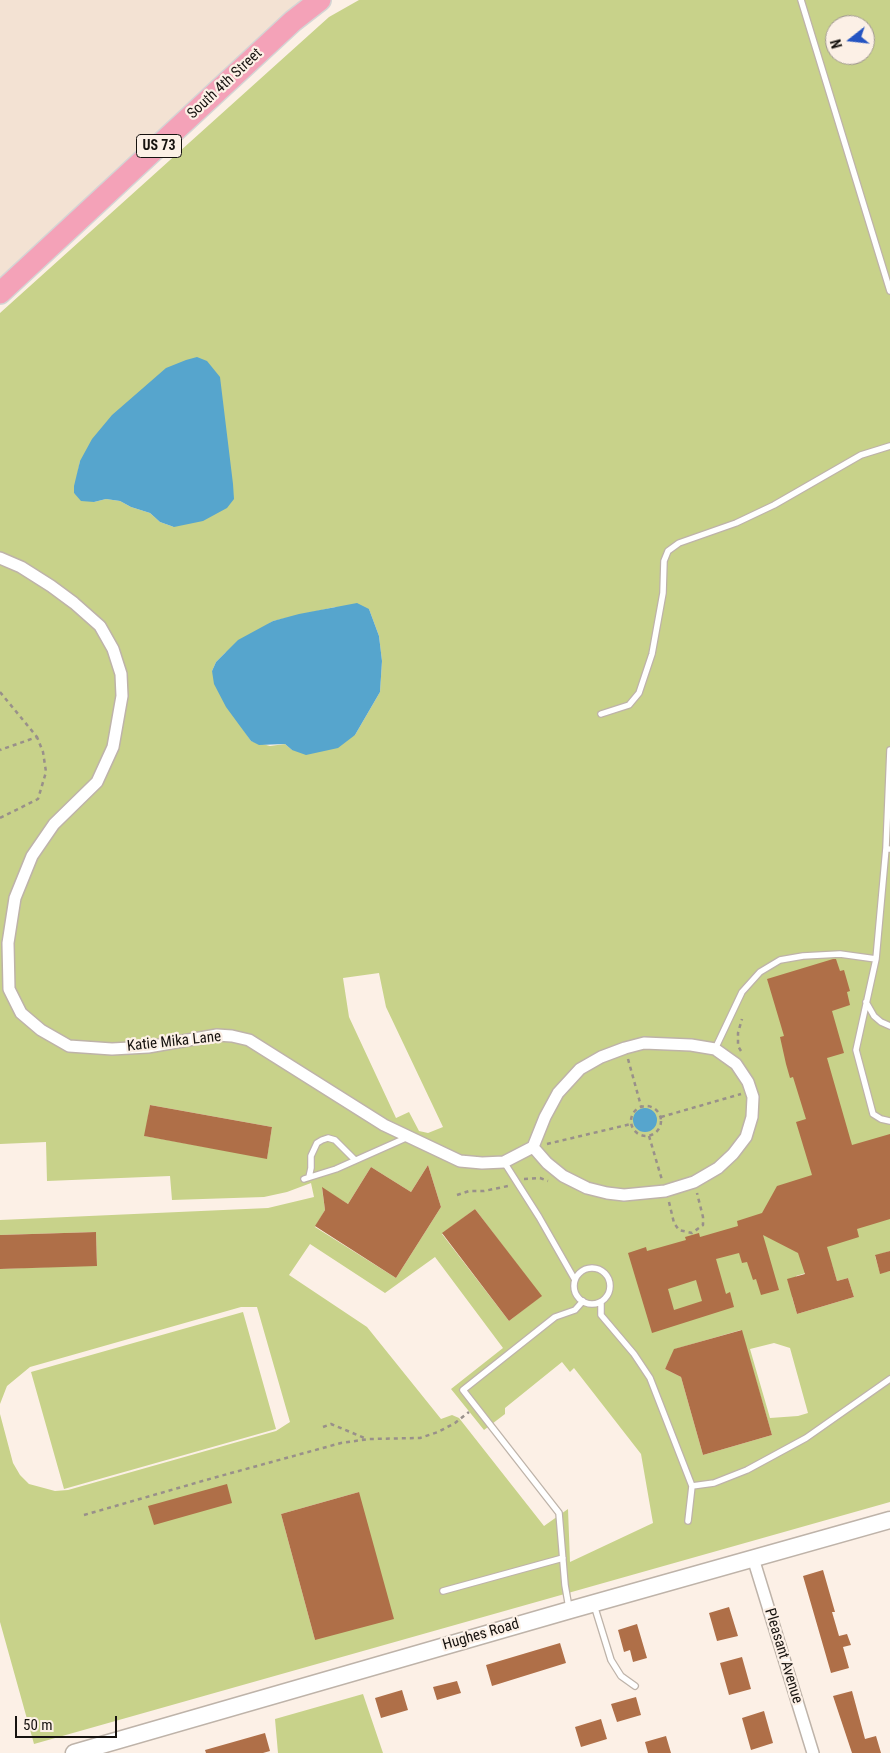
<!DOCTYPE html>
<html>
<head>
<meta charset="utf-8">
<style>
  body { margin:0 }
  #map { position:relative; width:890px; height:1753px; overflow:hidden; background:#fcf0e6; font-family:"Roboto Condensed",sans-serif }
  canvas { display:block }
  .north { position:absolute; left:825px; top:15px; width:50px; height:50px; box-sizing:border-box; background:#fcf0e6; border:1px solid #a09790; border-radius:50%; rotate:254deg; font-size:14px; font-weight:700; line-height:20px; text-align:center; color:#16120f }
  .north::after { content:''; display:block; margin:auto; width:18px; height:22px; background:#2454c2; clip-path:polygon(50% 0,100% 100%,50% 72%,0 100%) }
  .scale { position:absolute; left:15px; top:1716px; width:102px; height:22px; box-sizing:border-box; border:2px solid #16120f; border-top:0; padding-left:6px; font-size:15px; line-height:18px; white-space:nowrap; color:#16120f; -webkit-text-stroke:4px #fcf0e6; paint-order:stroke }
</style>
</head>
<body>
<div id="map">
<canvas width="890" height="1753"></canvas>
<div class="north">N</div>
<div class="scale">50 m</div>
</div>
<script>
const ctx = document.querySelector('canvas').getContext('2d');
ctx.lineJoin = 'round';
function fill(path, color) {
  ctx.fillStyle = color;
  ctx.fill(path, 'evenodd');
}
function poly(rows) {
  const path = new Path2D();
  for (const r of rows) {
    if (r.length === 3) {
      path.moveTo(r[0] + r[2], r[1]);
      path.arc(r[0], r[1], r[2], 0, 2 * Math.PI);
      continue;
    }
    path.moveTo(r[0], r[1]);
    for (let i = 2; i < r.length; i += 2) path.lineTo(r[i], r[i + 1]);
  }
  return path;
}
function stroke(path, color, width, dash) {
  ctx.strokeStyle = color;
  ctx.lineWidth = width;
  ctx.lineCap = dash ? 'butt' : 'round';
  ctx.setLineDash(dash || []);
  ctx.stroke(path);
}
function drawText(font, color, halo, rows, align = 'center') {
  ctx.font = font + ' "Roboto Condensed",sans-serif';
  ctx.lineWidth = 4.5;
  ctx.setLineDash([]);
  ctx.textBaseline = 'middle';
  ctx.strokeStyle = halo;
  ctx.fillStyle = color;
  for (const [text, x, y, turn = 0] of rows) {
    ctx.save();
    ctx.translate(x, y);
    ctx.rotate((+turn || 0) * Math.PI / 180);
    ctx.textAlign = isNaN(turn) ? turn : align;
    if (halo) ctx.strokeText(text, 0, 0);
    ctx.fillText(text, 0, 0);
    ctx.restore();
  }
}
fill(poly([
  [0,0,310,0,0,293]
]), '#f3e2d3');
fill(poly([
  [359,0,890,0,890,1251,875,1256,880,1273,890,1271,890,1502,34,1744,0,1622,0,1414,13,1463,20,1475,29,1484,55,1491,68,1490,276,1431,290,1422,257,1307,241,1307,30,1367,7,1386,0,1404,0,1269,97,1265,96,1232,0,1235,0,1220,268,1208,314,1197,311,1183,287,1192,264,1197,172,1200,170,1176,47,1181,46,1142,0,1144,0,313,329,17],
  [835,25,865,25,865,55,835,55],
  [80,461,174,527,160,522,150,513,131,507,120,501,106,499,94,502,74,493],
  [335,607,369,609,379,636,382,661,380,692,355,735,292,750,285,744,270,746,251,741,243,729,212,671,216,662,225,653,273,621],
  [379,973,386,1007,443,1127,428,1133,419,1131,409,1112,396,1118,349,1017,343,978],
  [150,1105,272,1127,267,1158,145,1136],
  [428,1165,441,1207,396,1278,315,1227,325,1210,322,1188,348,1204,371,1167,411,1192],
  [475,1209,541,1296,509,1321,442,1234],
  [310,1244,385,1293,435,1257,503,1348,451,1389,484,1430,505,1414,505,1408,562,1362,570,1372,574,1368,641,1454,653,1523,570,1562,568,1509,544,1526,459,1418,452,1415,441,1419,367,1327,289,1275],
  [832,1265,837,1281,848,1278,854,1297,797,1314,792,1297,801,1295,796,1276],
  [741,1330,772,1435,703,1455,681,1377,665,1369,675,1349],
  [774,1343,790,1348,808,1413,798,1416,770,1418,750,1349],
  [359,1492,315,1640,281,1514],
  [243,1312,276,1429,64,1489,31,1372],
  [363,1694,383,1753,278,1753,275,1719]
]), '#c8d28a');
fill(poly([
  [197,357,207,361,220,377,233,484,234,499,227,508,203,521,174,527,160,522,150,513,131,507,120,501,106,499,94,502,81,501,74,493,74,486,80,461,92,439,112,415,166,368,186,360],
  [357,603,369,609,379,636,382,661,380,692,355,735,338,748,306,755,292,750,285,744,259,745,251,741,226,707,214,684,212,671,216,662,238,640,273,621,299,614],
  [645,1120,12]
]), '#56a5cd');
fill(poly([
  [833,959,836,959,840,971,844,970,850,991,847,992,850,1005,832,1011,844,1053,827,1058,852,1145,890,1134,890,1219,857,1229,859,1237,827,1247,837,1281,848,1278,854,1297,797,1314,787,1279,805,1274,798,1253,763,1235,779,1290,761,1295,756,1279,753,1280,747,1262,742,1263,739,1253,716,1259,726,1294,730,1292,734,1307,652,1333,628,1253,646,1247,647,1251,686,1240,685,1237,699,1233,700,1237,738,1226,737,1221,762,1213,777,1186,812,1175,796,1122,806,1119,793,1077,790,1078,786,1064,780,1037,784,1036,767,979],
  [696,1280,702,1301,674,1310,668,1289],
  [150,1105,272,1127,267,1159,144,1136],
  [428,1165,441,1207,396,1278,315,1226,325,1210,322,1187,348,1204,371,1167,411,1192],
  [475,1209,542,1296,509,1321,442,1233],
  [96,1232,97,1266,0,1269,0,1235],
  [890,1251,890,1271,880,1274,875,1255],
  [742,1330,772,1435,703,1455,681,1377,665,1369,674,1349],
  [227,1484,232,1503,154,1525,148,1506],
  [359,1492,394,1619,315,1640,281,1514],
  [823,1570,835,1612,832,1612,839,1636,847,1634,851,1645,843,1647,849,1668,831,1673,803,1576],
  [729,1607,738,1636,717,1641,709,1613],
  [637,1624,647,1658,633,1662,630,1650,624,1652,618,1630],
  [560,1643,566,1663,492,1686,486,1665],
  [742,1657,751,1689,729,1695,720,1663],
  [457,1681,461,1693,437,1700,433,1687],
  [402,1690,408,1710,381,1718,375,1698],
  [852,1691,865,1739,876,1736,881,1753,852,1753,833,1696],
  [636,1697,641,1715,617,1722,611,1704],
  [764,1711,773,1743,751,1750,742,1718],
  [601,1719,607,1739,581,1747,575,1727],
  [265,1733,270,1751,263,1753,206,1753,205,1750],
  [666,1736,671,1753,648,1753,645,1742]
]), '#af6f48');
const lane = poly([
  [801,0,890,291],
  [601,714,629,705,639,693,652,654,663,593,664,561,668,551,679,543,736,523,774,505,861,455,890,446],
  [889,849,886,848,890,750],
  [876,959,856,1050,873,1114,881,1119,890,1121],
  [866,1002,874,1016,881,1022,890,1026],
  [715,1049,742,992,760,972,780,960,803,956,840,954,876,959,886,848],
  [504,1162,539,1217,575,1280],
  [309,1177,311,1168,311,1156,317,1143,322,1140,328,1138,335,1140,355,1160],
  [304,1179,336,1169,408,1137],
  [592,1286,18],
  [601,1302,601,1315,634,1354,650,1378,692,1486,688,1521],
  [692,1486,714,1483,747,1470,806,1438,890,1379],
  [443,1591,563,1558],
  [594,1605,611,1660,621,1676,635,1686],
  [569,1608,565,1585,559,1513,463,1390,555,1317,575,1310,583,1301]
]);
const street = poly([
  [0,558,21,567,51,586,74,603,100,626,113,649,121,674,122,696,113,747,97,782,54,824,32,856,15,898,8,943,9,989,21,1013,41,1030,69,1046,112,1049,148,1047,217,1035,232,1036,249,1040,384,1125,460,1161,482,1163,504,1162,533,1147,545,1117,558,1093,580,1069,601,1057,625,1048,644,1043,691,1045,715,1049,736,1064,748,1082,753,1097,752,1117,746,1137,733,1154,718,1168,694,1182,665,1191,624,1195,607,1193,587,1188,563,1176,547,1163,533,1147],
  [753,1558,813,1753]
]);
const secondary = poly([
  [74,1753,570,1610,890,1520]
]);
const highway = poly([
  [0,293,293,21,320,0]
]);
stroke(lane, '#beb3a9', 8);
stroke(street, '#beb3a9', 14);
stroke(secondary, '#beb3a9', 19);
stroke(highway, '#d5d4d4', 24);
stroke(poly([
  [0,692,37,737,0,750],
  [0,818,38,799,46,772,43,752,37,737],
  [741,1051,738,1046,738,1033,742,1019],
  [628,1059,641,1106],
  [646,1121,15],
  [661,1117,741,1094],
  [649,1136,662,1180],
  [547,1144,631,1124],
  [524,1179,540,1178,548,1181],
  [457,1195,469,1191,484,1191,508,1186],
  [669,1202,674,1223,679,1230,692,1233,703,1225,703,1217,697,1193],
  [323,1427,331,1424,367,1439],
  [84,1515,213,1478,341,1443,369,1439,420,1438,438,1432,455,1423,469,1412]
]), '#99908a', 2.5, [4, 4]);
stroke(lane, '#fff', 5.5);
stroke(street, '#fff', 11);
stroke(secondary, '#fff', 16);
stroke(highway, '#f4a2b8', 21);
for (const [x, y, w] of [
  [159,146,45]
]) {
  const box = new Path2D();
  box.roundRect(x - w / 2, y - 11.5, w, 23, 4);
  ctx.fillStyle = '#fcf0e6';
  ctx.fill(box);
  stroke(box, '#16120f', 1);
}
drawText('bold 14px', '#16120f', null, [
  ["US 73",159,146]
]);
drawText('15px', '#16120f', '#fcf0e6', [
  ["South 4th Street",225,84,-43],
  ["Katie Mika Lane",174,1042,-6],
  ["Hughes Road",481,1635,-16],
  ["Pleasant Avenue",783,1656,73]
]);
</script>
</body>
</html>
